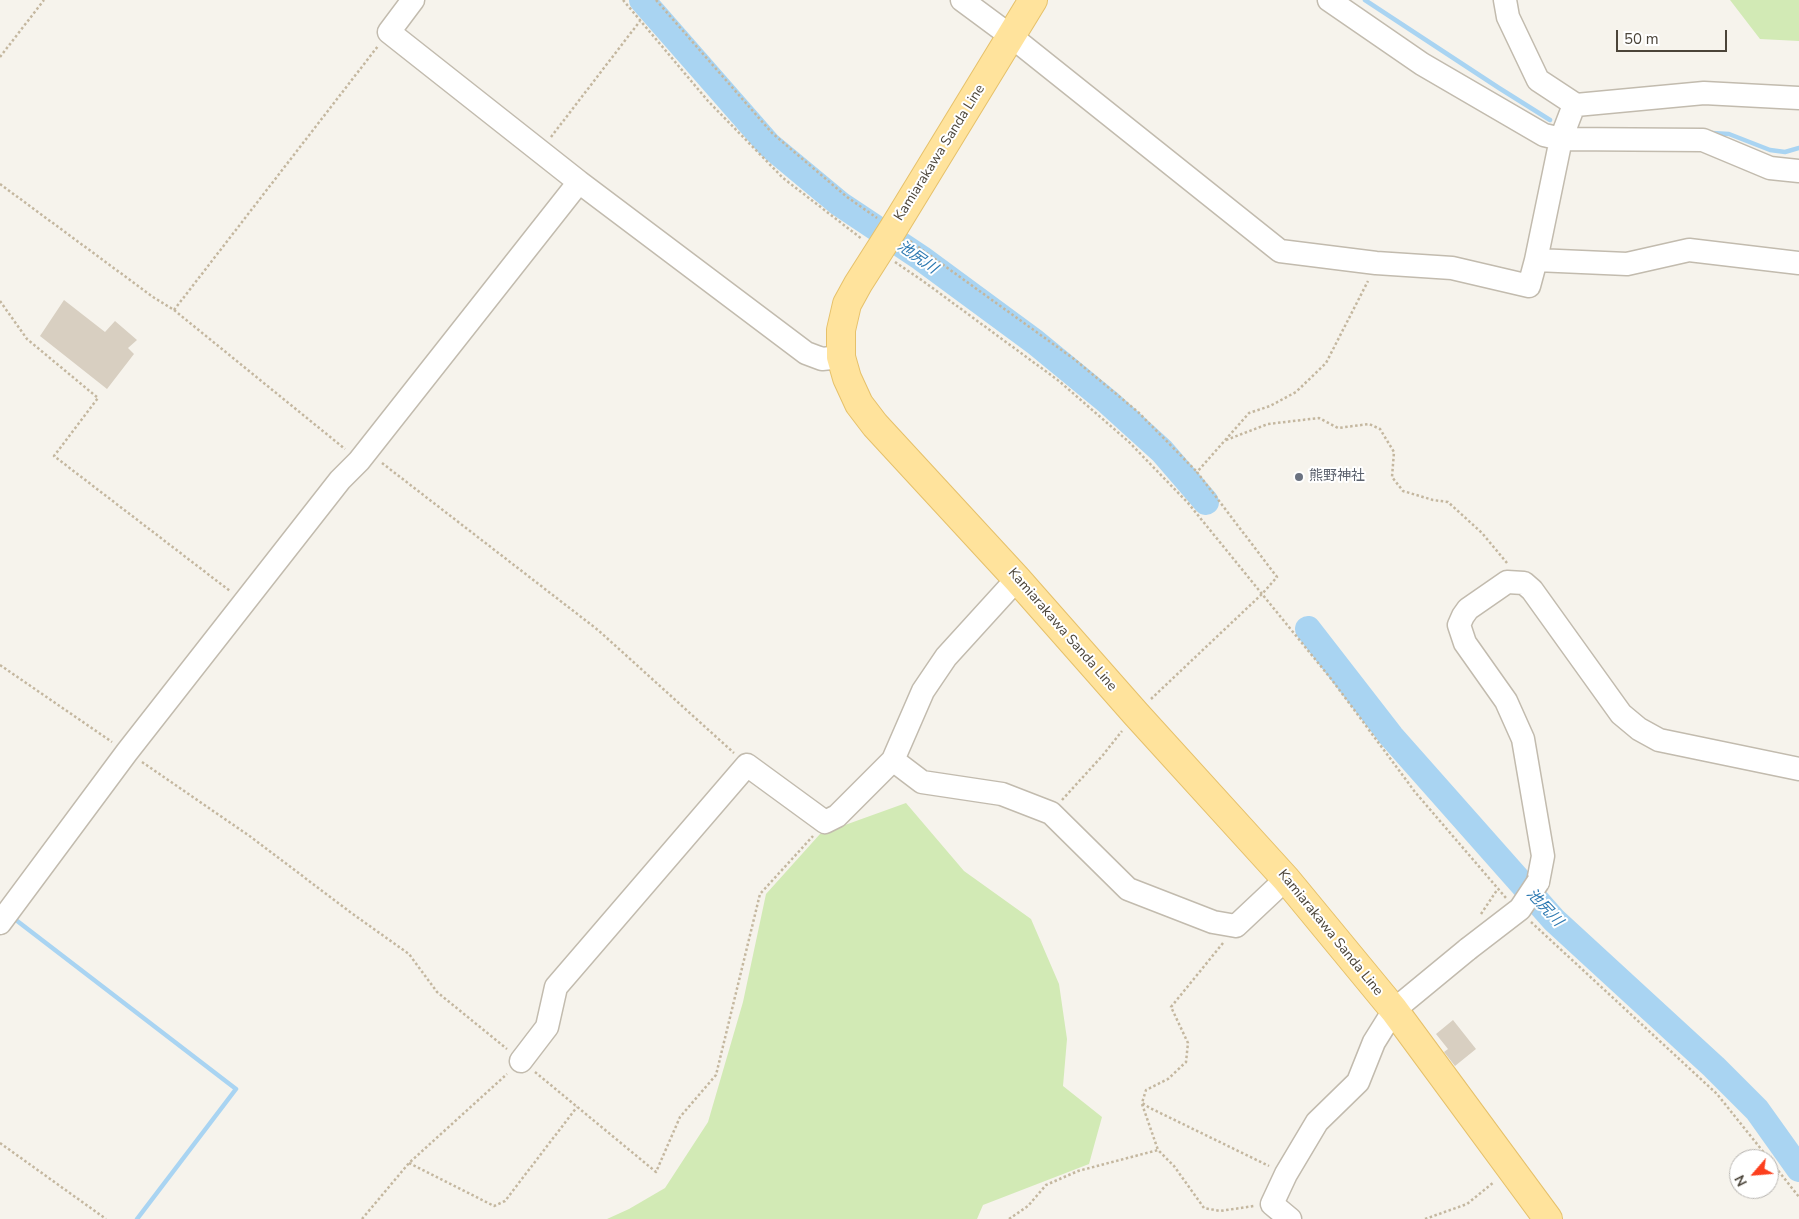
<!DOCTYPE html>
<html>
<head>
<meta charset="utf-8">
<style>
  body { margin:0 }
  #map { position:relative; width:1799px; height:1219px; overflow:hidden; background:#f6f3ec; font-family:"Nunito Sans",sans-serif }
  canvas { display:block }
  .north { position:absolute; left:1729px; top:1149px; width:50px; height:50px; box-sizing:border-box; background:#fff; border:1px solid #b7b4b0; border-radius:50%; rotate:243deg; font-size:14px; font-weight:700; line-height:20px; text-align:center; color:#4b4439 }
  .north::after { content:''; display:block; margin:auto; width:18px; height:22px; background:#fc3f1d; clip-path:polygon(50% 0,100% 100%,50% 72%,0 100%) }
  .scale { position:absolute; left:1616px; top:30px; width:111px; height:22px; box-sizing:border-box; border:2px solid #4b4439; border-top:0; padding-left:6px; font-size:15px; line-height:18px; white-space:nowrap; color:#4b4439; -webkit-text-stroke:4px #fff; paint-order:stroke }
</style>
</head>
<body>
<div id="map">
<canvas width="1799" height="1219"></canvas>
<div class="north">N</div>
<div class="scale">50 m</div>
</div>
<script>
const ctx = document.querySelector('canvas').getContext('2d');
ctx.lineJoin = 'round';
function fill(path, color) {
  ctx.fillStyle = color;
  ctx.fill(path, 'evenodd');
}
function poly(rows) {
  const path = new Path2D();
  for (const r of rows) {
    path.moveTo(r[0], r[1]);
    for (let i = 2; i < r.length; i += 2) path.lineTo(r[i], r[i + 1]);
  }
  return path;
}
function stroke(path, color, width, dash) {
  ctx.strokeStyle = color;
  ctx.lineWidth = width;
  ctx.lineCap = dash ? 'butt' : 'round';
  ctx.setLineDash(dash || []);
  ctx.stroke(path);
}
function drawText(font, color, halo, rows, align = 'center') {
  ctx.font = font + ' "Nunito Sans","Noto Sans JP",sans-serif';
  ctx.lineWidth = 4;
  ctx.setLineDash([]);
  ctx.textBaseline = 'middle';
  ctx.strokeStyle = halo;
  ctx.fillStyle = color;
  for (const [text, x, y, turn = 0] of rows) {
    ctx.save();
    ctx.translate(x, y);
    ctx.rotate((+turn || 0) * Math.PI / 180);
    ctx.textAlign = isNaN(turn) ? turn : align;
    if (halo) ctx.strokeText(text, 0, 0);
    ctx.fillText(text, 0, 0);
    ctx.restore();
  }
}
fill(poly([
  [1730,0,1799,0,1799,41,1760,39],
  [906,803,964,871,1031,919,1059,984,1067,1039,1063,1086,1102,1117,1089,1164,983,1205,977,1219,607,1219,629,1209,665,1188,708,1122,743,1002,766,894,820,834]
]), '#d2eab5');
stroke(poly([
  [1365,0,1499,88,1550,120],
  [1712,133,1729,134,1770,150,1785,152,1799,148],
  [12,917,236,1089,137,1219]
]), '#a9d4f2', 4.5);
stroke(poly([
  [642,0,769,145,840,204,921,258,1035,342,1108,402,1162,451,1206,502],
  [1308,629,1391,736,1554,920,1714,1067,1757,1110,1799,1169]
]), '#a9d4f2', 26);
fill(poly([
  [64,300,105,332,115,321,137,340,128,348,134,354,107,389,40,336],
  [1453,1020,1476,1049,1455,1066,1444,1052,1448,1049,1436,1034]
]), '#d8cfc1');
const minor = poly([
  [413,0,389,32,579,182,806,353,822,359,841,357],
  [962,0,1012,37,1280,251,1376,263,1452,268,1529,286,1536,260,1627,264,1689,250,1799,263],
  [1329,0,1422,64,1544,135,1561,139,1703,140,1770,168,1799,171],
  [1505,0,1508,17,1538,80,1576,105,1704,93,1799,98],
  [1536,260,1561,139,1574,105,1576,105],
  [893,760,922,782,1002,794,1051,813,1128,889,1213,922,1236,926,1286,879],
  [1538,882,1543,856,1523,739,1506,701,1465,643,1459,625,1463,616,1468,609,1507,582,1524,583,1532,590,1621,714,1639,729,1659,740,1799,769],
  [0,923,127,752,340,480,359,461,579,182],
  [521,1061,547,1027,556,987,747,765,825,822,837,816,893,760,923,691,946,657,1017,579],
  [1290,1219,1272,1204,1286,1174,1317,1122,1358,1082,1374,1042,1394,1010,1468,949]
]);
const major = poly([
  [1033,0,893,229,858,284,847,304,841,330,841,357,847,378,859,404,875,425,1017,579,1136,714,1286,879,1394,1010,1548,1219]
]);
stroke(minor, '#c2bbae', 25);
stroke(major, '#e6c16a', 30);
stroke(poly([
  [623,0,708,101,783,178,862,239],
  [656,0,772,133,847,197,877,218],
  [0,57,44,0],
  [551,137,640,21],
  [0,184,153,297,174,310,345,449],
  [910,241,1074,359,1138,412,1197,472],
  [895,262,923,281,1059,381,1129,442,1188,503,1332,680,1415,792,1506,898],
  [0,301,27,339,98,398,54,456,230,591],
  [174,310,378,46],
  [1226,440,1268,424,1319,418,1338,428,1369,424,1380,429,1394,452,1392,477,1403,491,1433,500,1448,502,1482,533,1507,563],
  [382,463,598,630,734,753],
  [0,665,112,742],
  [1151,699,1262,594,1277,577,1197,472,1249,413,1270,406,1296,392,1326,363,1368,281],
  [142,762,251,837,350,912,409,954,437,992,507,1049],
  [1062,800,1103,755,1122,731],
  [1481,914,1497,890],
  [1531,922,1717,1094,1769,1159],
  [1223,943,1171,1007,1188,1043,1186,1062,1168,1079,1146,1090,1142,1103,1150,1108,1269,1166],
  [535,1072,656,1172,680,1117,716,1075,760,894,813,836],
  [1142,1104,1158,1150],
  [0,1143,106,1219],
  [1769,1159,1799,1197],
  [409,1163,494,1206,505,1201,577,1107],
  [362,1219,409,1163,507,1074],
  [1009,1219,1028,1206,1046,1185,1078,1171,1158,1150,1174,1166,1204,1208,1220,1211,1254,1206],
  [1425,1219,1467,1204,1494,1182]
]), '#c4b79f', 2.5, [2.5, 2.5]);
stroke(minor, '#fff', 22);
stroke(major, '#ffe39c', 28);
const minorBridge = poly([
  [1468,949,1520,909,1538,882]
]);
stroke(minorBridge, '#c2bbae', 25, []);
stroke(minorBridge, '#fff', 22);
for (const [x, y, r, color] of [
  [1299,477,5,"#6b7280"]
]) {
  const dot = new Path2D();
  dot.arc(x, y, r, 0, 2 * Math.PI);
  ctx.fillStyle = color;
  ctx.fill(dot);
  stroke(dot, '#fff', 2);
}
drawText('14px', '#4b4439', '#fff', [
  ["Kamiarakawa Sanda Line",940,153,-58],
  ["Kamiarakawa Sanda Line",1062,630,49],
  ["Kamiarakawa Sanda Line",1330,933,51]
]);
drawText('14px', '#5b616d', '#fff', [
  ["熊野神社",1309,477]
], 'left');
drawText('italic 15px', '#2e7ab2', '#fff', [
  ["池尻川",917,258,35],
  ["池尻川",1544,908,47]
]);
</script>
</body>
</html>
